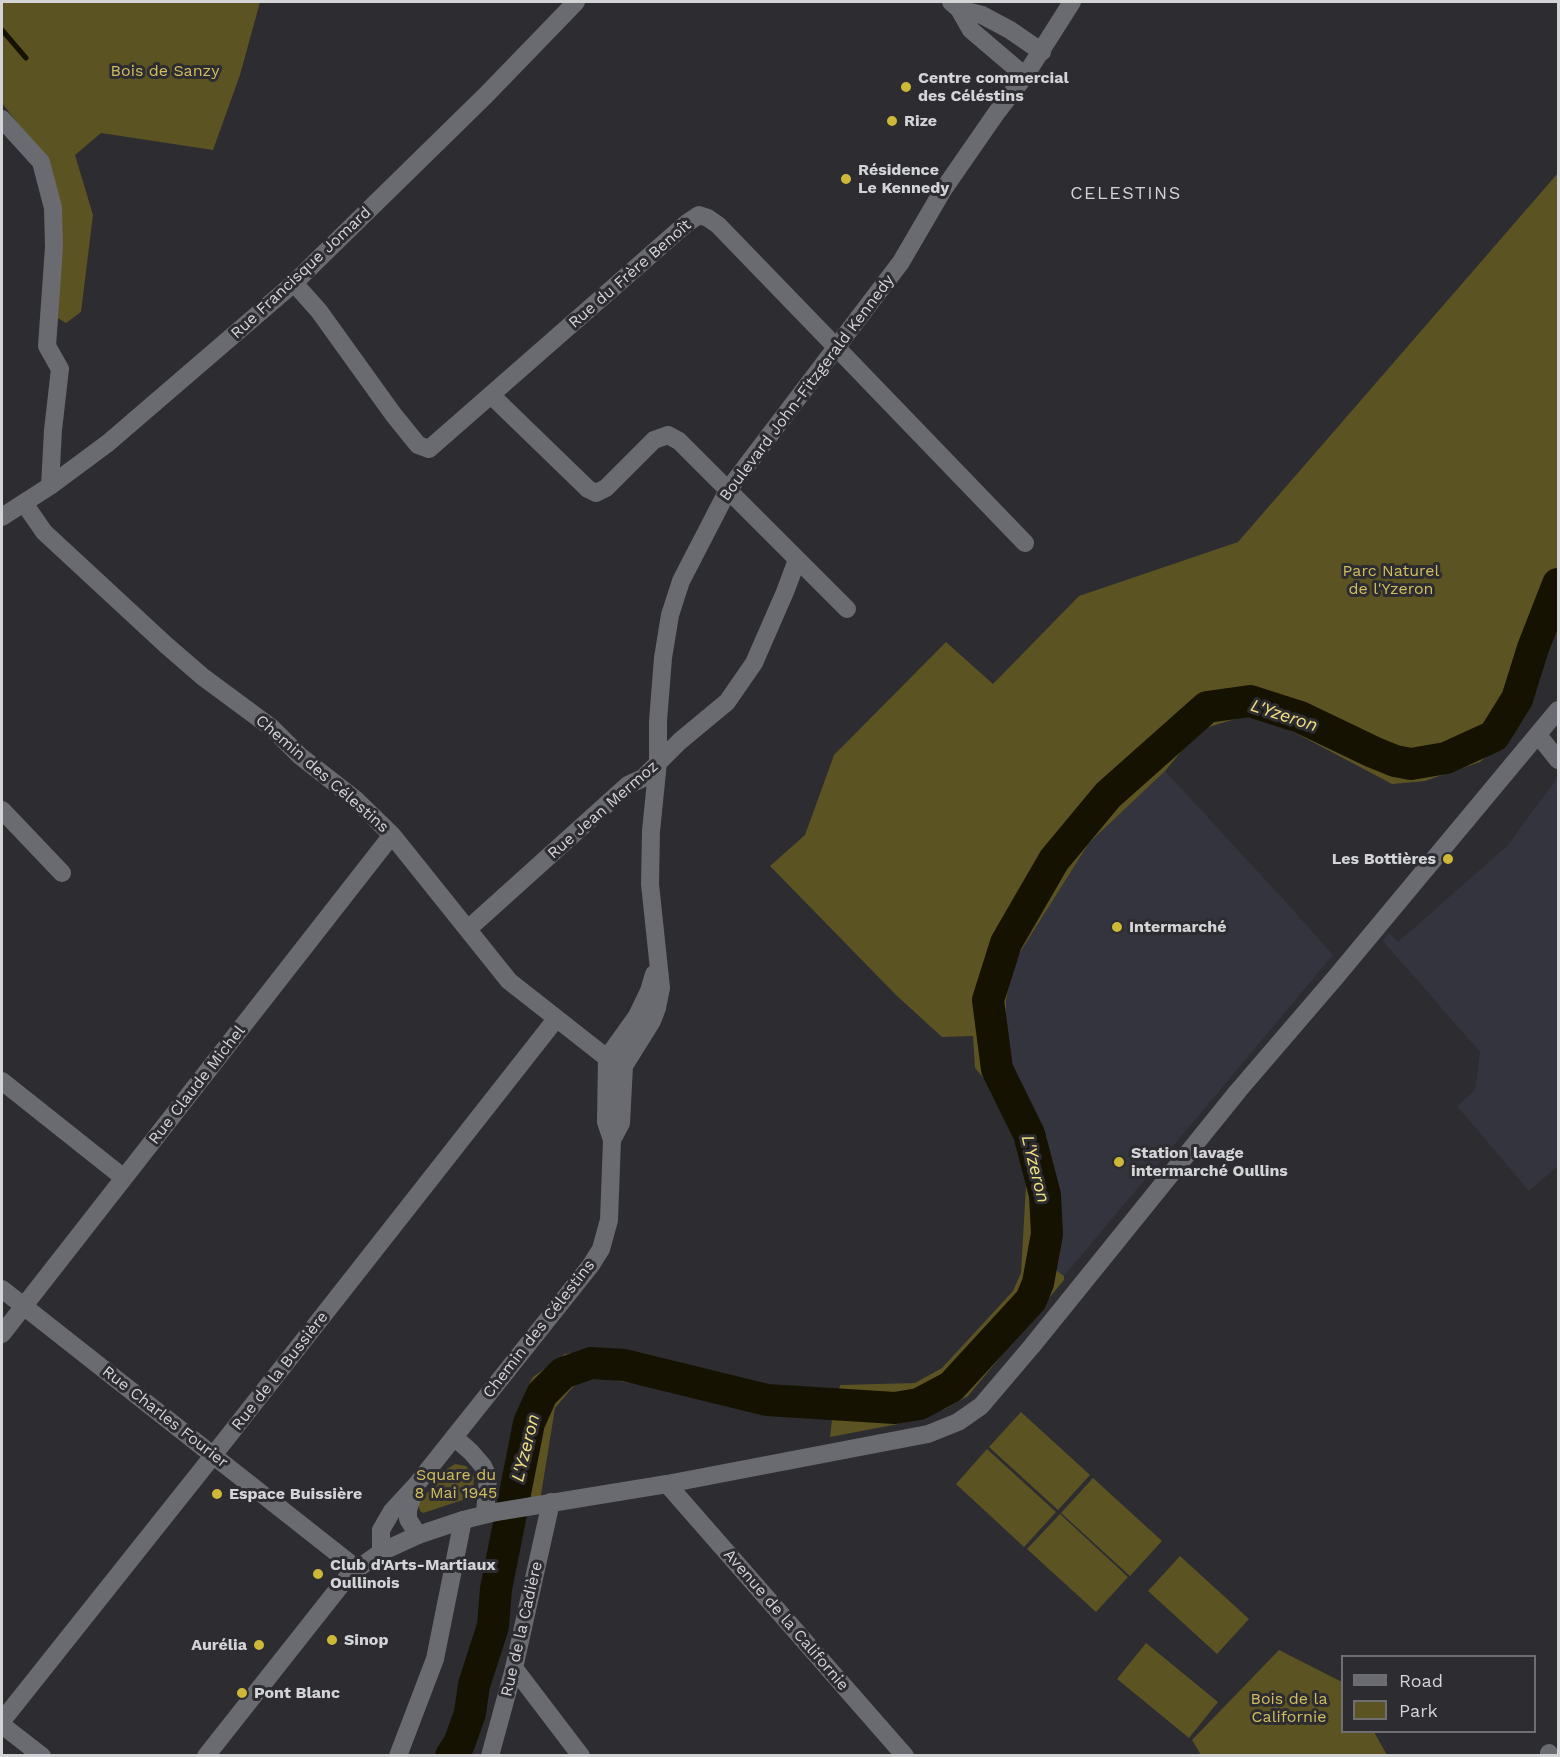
<!DOCTYPE html>
<html>
<head>
<meta charset="utf-8">
<style>
  body { margin:0 }
  #map { position:relative; width:1560px; height:1757px; overflow:hidden; background:#2c2c31; font-family:"Work Sans",sans-serif }
  canvas { display:block }
  .frame { position:absolute; inset:0; border:3px solid #d3d4d6; pointer-events:none }
  .legend { position:absolute; left:1341px; top:1655px; width:195px; height:78px; box-sizing:border-box; background:#2c2c31; border:2px solid #6f6f73; margin:0; padding:8px 10px; list-style:none; font-size:18px; color:#d3d4d6 }
  .legend li { display:flex; align-items:center; gap:12px; height:30px }
  .legend b { width:30px; border:2px solid #6f6f73 }
</style>
</head>
<body>
<div id="map">
<canvas width="1560" height="1757"></canvas>
<div class="frame"></div>
<ul class="legend">
<li><b style="height:8px;background:#6a6b70"></b>Road</li>
<li><b style="height:16px;background:#5c5322"></b>Park</li>
</ul>
</div>
<script>
const ctx = document.querySelector('canvas').getContext('2d');
ctx.lineJoin = 'round';
function fill(path, color) {
  ctx.fillStyle = color;
  ctx.fill(path, 'evenodd');
}
function poly(rows) {
  const path = new Path2D();
  for (const r of rows) {
    path.moveTo(r[0], r[1]);
    for (let i = 2; i < r.length; i += 2) path.lineTo(r[i], r[i + 1]);
  }
  return path;
}
function stroke(path, color, width, dash) {
  ctx.strokeStyle = color;
  ctx.lineWidth = width;
  ctx.lineCap = dash ? 'butt' : 'round';
  ctx.setLineDash(dash || []);
  ctx.stroke(path);
}
function drawText(font, color, halo, rows, align = 'center') {
  ctx.font = font + ' "Work Sans",sans-serif';
  ctx.lineWidth = 6;
  ctx.setLineDash([]);
  ctx.textBaseline = 'middle';
  ctx.strokeStyle = halo;
  ctx.fillStyle = color;
  for (const [text, x, y, turn = 0] of rows) {
    ctx.save();
    ctx.translate(x, y);
    ctx.rotate((+turn || 0) * Math.PI / 180);
    ctx.textAlign = isNaN(turn) ? turn : align;
    if (halo) ctx.strokeText(text, 0, 0);
    ctx.fillText(text, 0, 0);
    ctx.restore();
  }
}
fill(poly([
  [1165,771,1284,900,1333,955,1064,1276,1056,1270,1061,1208,1044,1134,1010,1070,1006,1037,1006,1001,1012,965,1089,843],
  [1558,777,1558,1166,1529,1191,1457,1106,1475,1090,1480,1052,1383,941,1389,933,1398,942,1507,846]
]), '#33343e');
fill(poly([
  [2,2,260,2,240,75,213,150,101,133,75,155,93,215,81,312,66,323,51,314,45,159,2,103],
  [1558,173,1558,609,1533,699,1506,739,1480,762,1425,781,1392,784,1290,730,1245,716,1199,730,1165,771,1089,843,1012,965,1006,1001,1006,1037,1010,1070,1044,1134,1061,1208,1056,1270,1064,1276,1064,1280,968,1396,945,1409,898,1424,830,1437,832,1419,760,1414,691,1394,597,1377,583,1380,572,1388,555,1408,540,1501,498,1507,526,1390,533,1377,565,1354,596,1350,629,1354,751,1383,839,1390,840,1385,915,1383,942,1368,1013,1291,1021,1273,1026,1185,1021,1156,993,1089,975,1068,973,1036,942,1037,896,995,770,866,805,835,834,755,946,642,993,684,1079,596,1238,542],
  [1021,1412,1090,1475,1058,1510,989,1447],
  [987,1449,1056,1512,1024,1547,956,1484],
  [455,1464,466,1466,474,1477,473,1490,469,1496,466,1499,423,1513,420,1511,418,1504,447,1469],
  [1093,1478,1162,1541,1130,1576,1061,1513],
  [1060,1514,1128,1577,1096,1612,1027,1549],
  [1180,1556,1249,1619,1217,1654,1148,1591],
  [1146,1643,1218,1702,1189,1738,1117,1679],
  [1279,1650,1342,1682,1342,1732,1374,1732,1387,1755,1201,1755,1192,1740]
]), '#5c5322');
stroke(poly([
  [2,30,26,58]
]), '#161201', 5);
stroke(poly([
  [451,1756,459,1744,470,1713,474,1685,493,1626,496,1589,529,1423,542,1394,563,1373,591,1363,624,1365,767,1400,895,1408,919,1404,951,1387,1031,1300,1038,1283,1047,1234,1045,1195,1029,1134,997,1069,988,1000,1006,943,1054,860,1108,795,1207,707,1250,701,1300,717,1373,752,1395,761,1411,764,1446,758,1494,736,1517,699,1533,648,1558,584]
]), '#161201', 32);
stroke(poly([
  [951,2,959,9,971,30,1025,76],
  [959,9,982,15,1010,30,1042,52],
  [2,119,41,162,53,208,54,247,47,346,60,369,53,430,50,486],
  [294,283,319,311,393,414,418,445,429,449,687,223,699,215,708,218,718,225,837,348,1025,543],
  [491,395,588,489,596,493,606,488,654,440,668,435,679,441,847,609],
  [24,503,44,532,166,645,203,677,272,728,300,756,355,799,392,835,509,981,607,1058,624,1066],
  [2,517,50,486,108,443,294,283,486,95,576,2],
  [1538,735,1558,760],
  [2,810,62,873],
  [468,929,628,785,643,778,680,741,727,702,754,663,785,592,797,560],
  [2,1081,124,1178],
  [612,1140,621,1123,624,1066,652,1021,657,1008,661,988,650,884,651,831,658,762,658,721,663,658,670,615,681,581,728,490,901,262,943,190,997,112,1025,76,1072,2],
  [2,1289,356,1568],
  [2,1334,392,835],
  [454,1437,471,1452,483,1466,488,1477,485,1514],
  [667,1484,905,1756],
  [415,1489,408,1510,408,1519,418,1535],
  [381,1552,381,1530,392,1511,416,1485,591,1265,601,1249,609,1220,612,1140,606,1122,607,1058,637,1016,649,991,654,974],
  [514,1668,581,1756],
  [2,1721,208,1462,556,1019],
  [2,1725,42,1756],
  [1549,1753,1550,1756],
  [398,1756,435,1659,463,1520]
]), '#6a6b70', 18);
stroke(poly([
  [490,1756,514,1668,551,1502]
]), '#6a6b70', 18);
stroke(poly([
  [206,1756,349,1575,381,1552,418,1535,463,1520,496,1512,667,1484,928,1434,958,1422,981,1406,1032,1346,1238,1091,1335,978,1558,710]
]), '#6a6b70', 18);
for (const [x, y, r, color] of [
  [906,87,6,"#ceb837"],
  [892,121,6,"#ceb837"],
  [846,179,6,"#ceb837"],
  [1448,859,6,"#ceb837"],
  [1117,927,6,"#ceb837"],
  [1119,1162,6,"#ceb837"],
  [217,1494,6,"#ceb837"],
  [318,1574,6,"#ceb837"],
  [332,1640,6,"#ceb837"],
  [259,1645,6,"#ceb837"],
  [242,1693,6,"#ceb837"]
]) {
  const dot = new Path2D();
  dot.arc(x, y, r, 0, 2 * Math.PI);
  ctx.fillStyle = color;
  ctx.fill(dot);
  stroke(dot, '#2c2c31', 2);
}
drawText('16px', '#d1bf5f', '#2c2c31', [
  ["Bois de Sanzy",165,71],
  ["Parc Naturel",1391,571],
  ["de l'Yzeron",1391,589],
  ["Square du",456,1475],
  ["8 Mai 1945",456,1493],
  ["Bois de la",1289,1699],
  ["Californie",1289,1717]
]);
drawText('bold 16px', '#d3d4d6', '#2c2c31', [
  ["Centre commercial",918,78],
  ["des Céléstins",918,96],
  ["Rize",904,121],
  ["Résidence",858,170],
  ["Le Kennedy",858,188],
  ["Les Bottières",1436,859,"right"],
  ["Intermarché",1129,927],
  ["Station lavage",1131,1153],
  ["intermarché Oullins",1131,1171],
  ["Espace Buissière",229,1494],
  ["Club d'Arts-Martiaux",330,1565],
  ["Oullinois",330,1583],
  ["Sinop",344,1640],
  ["Aurélia",247,1645,"right"],
  ["Pont Blanc",254,1693]
], 'left');
drawText('16px', '#d3d4d6', '#2c2c31', [
  ["Rue Francisque Jomard",301,273,-43],
  ["Rue du Frère Benoît",630,274,-41],
  ["Boulevard John-Fitzgerald Kennedy",807,388,-53],
  ["Chemin des Célestins",322,774,41],
  ["Rue Jean Mermoz",603,810,-41],
  ["Rue Claude Michel",197,1085,-52],
  ["Chemin des Célestins",539,1329,-52],
  ["Rue de la Bussière",280,1371,-52],
  ["Rue Charles Fourier",165,1417,38],
  ["Avenue de la Californie",786,1620,49],
  ["Rue de la Cadière",522,1629,-77]
]);
ctx.letterSpacing = '1.5px';
drawText('18px', '#d3d4d6', '#2c2c31', [
  ["CELESTINS",1126,194]
]);
ctx.letterSpacing = '0px';
drawText('italic 18px', '#f1e080', '#2c2c31', [
  ["L'Yzeron",1284,716,18],
  ["L'Yzeron",1035,1169,76],
  ["L'Yzeron",526,1448,-76]
]);
</script>
</body>
</html>
